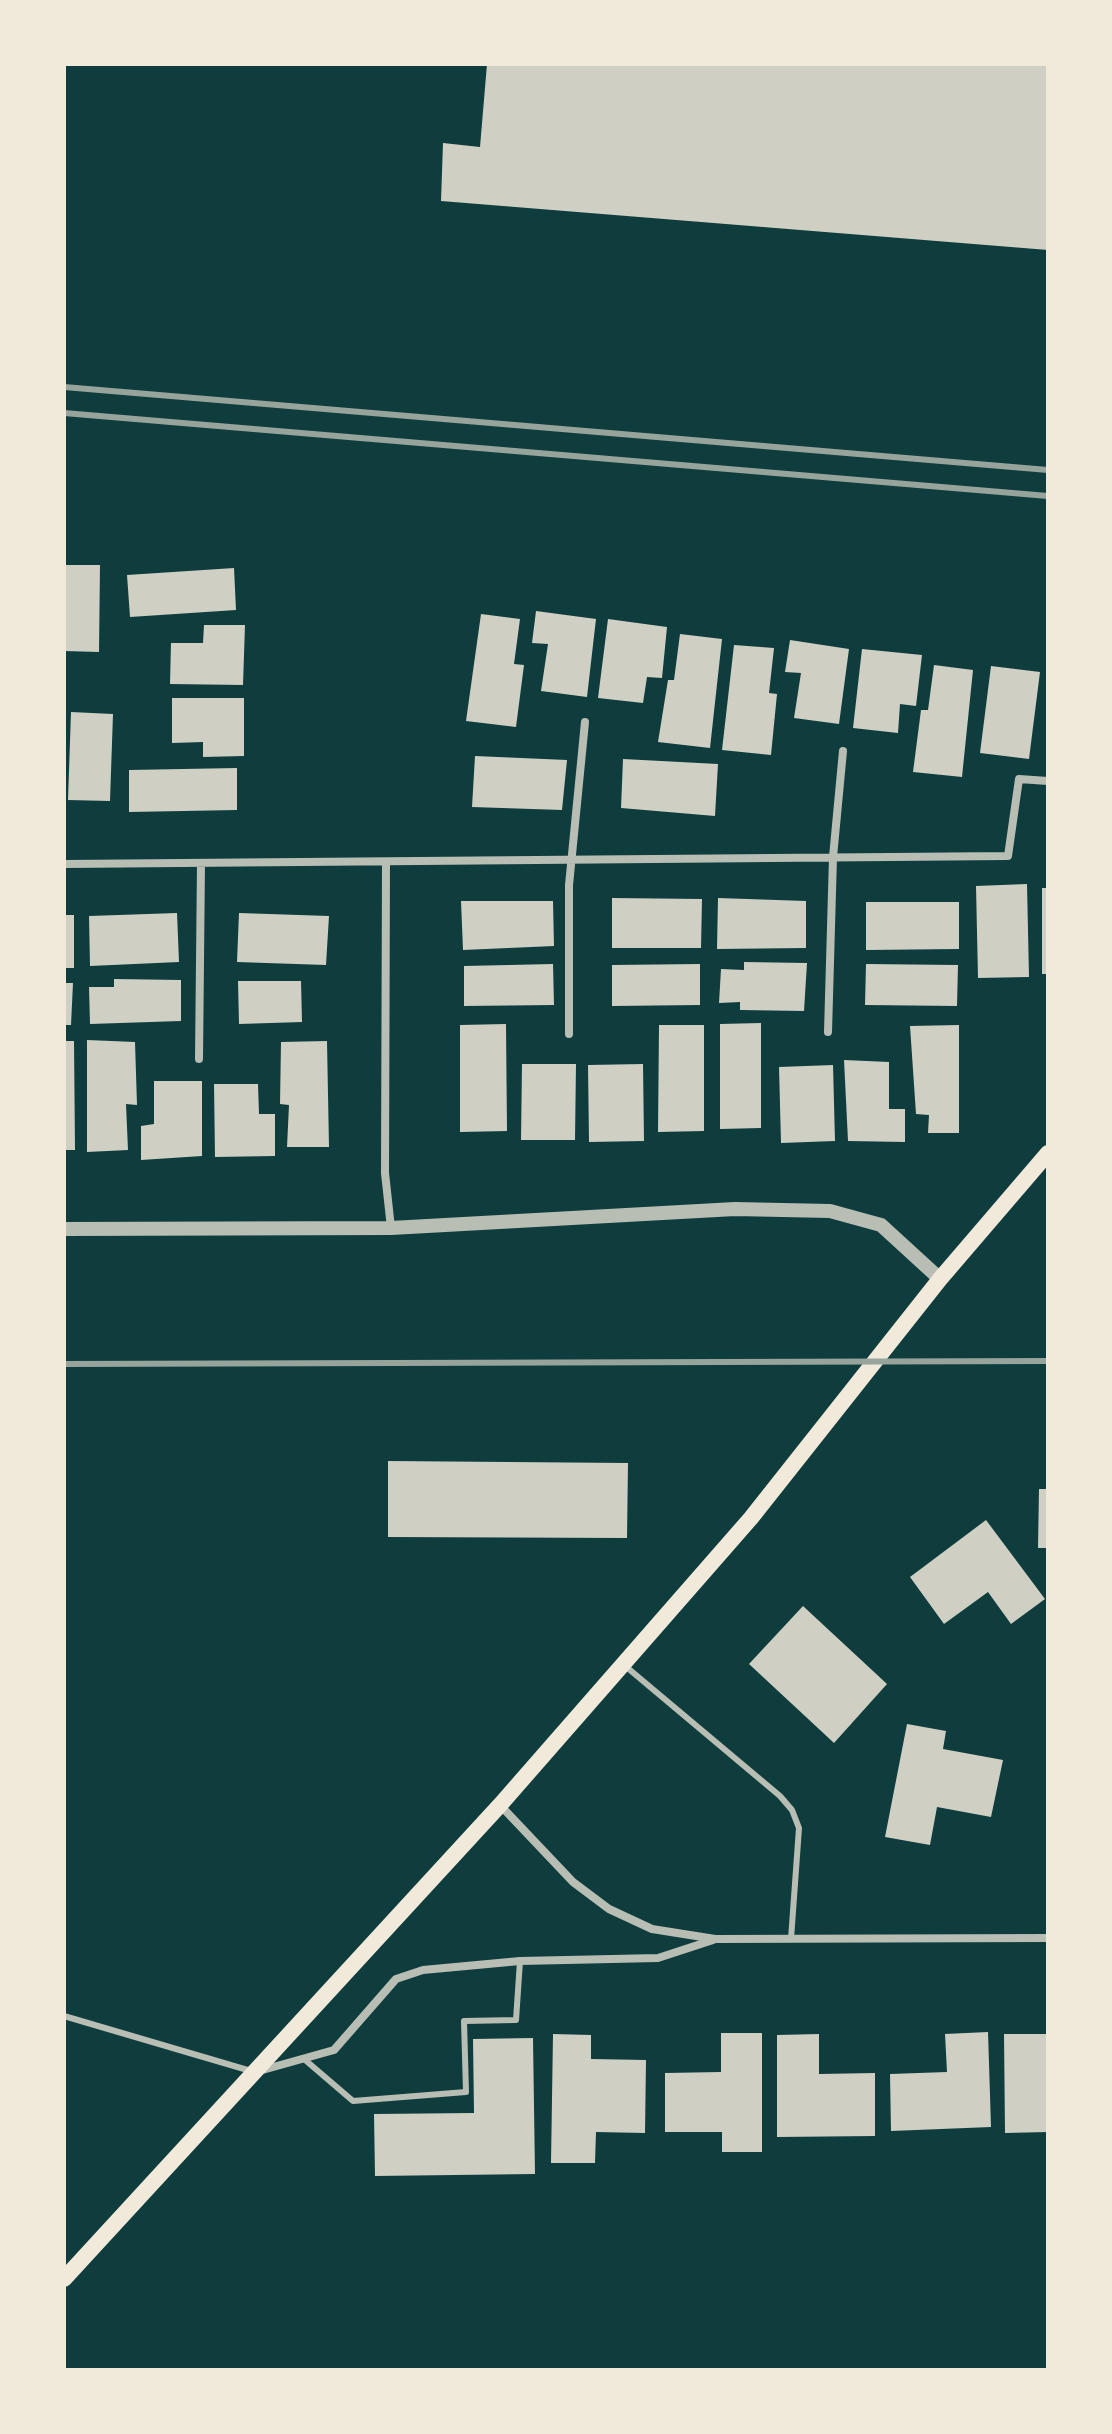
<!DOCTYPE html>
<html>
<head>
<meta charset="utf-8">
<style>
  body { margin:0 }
  #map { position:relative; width:1112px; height:2434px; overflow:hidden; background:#0f3d3e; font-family:"Alegreya Sans",sans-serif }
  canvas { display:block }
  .frame { position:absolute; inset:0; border:66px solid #f1e9da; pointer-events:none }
</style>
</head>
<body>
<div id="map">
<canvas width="1112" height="2434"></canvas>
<div class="frame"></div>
</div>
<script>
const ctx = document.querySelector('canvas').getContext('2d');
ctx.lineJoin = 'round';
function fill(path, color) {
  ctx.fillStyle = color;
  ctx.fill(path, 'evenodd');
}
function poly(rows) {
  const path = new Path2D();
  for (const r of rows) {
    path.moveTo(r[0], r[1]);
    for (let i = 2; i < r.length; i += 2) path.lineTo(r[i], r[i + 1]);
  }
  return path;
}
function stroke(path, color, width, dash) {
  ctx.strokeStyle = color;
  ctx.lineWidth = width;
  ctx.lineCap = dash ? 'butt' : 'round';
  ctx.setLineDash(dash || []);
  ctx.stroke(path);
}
fill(poly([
  [487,64,1048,64,1048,250,441,201,443,143,480,147],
  [64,565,100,565,99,652,64,651],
  [234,568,236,610,130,617,127,575],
  [536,611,596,619,587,697,541,691,548,644,532,643],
  [481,614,520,619,514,664,524,665,516,727,466,721],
  [608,619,667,627,662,678,647,677,643,703,598,698],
  [204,625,245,625,243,685,170,684,171,643,203,643],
  [680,634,722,639,710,748,658,742,668,680,674,680],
  [790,640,849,649,839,724,794,718,801,673,785,672],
  [734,645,774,648,769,693,777,694,771,755,722,750],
  [862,649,922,655,916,706,900,704,898,733,853,728],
  [934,665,973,670,962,777,913,772,921,710,928,710],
  [991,666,1040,672,1029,759,980,753],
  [172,698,244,698,244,756,203,757,203,742,172,743],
  [71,712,113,714,110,801,68,800],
  [475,756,567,760,562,810,472,807],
  [623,759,718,764,715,816,621,808],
  [237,768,237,810,129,812,129,770],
  [1027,884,1029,977,978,978,976,886],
  [1042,888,1048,888,1048,974,1042,974],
  [612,898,702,899,701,948,612,948],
  [718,898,806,901,806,948,717,949],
  [461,901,553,901,554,946,463,950],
  [866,902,959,902,959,949,866,950],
  [177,913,179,962,90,966,89,916],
  [239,913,329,916,326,965,237,962],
  [64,915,74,915,74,968,64,968],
  [744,962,807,963,804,1011,740,1010,740,1002,719,1003,721,969,744,970],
  [553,964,554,1005,464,1006,464,966],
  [700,964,700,1005,612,1006,612,965],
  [866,964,958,965,957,1006,865,1005],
  [114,979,181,980,181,1021,90,1024,89,987,114,987],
  [238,981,301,981,302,1022,239,1024],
  [64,983,73,983,71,1025,64,1025],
  [761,1023,761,1128,720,1129,720,1024],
  [506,1024,507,1131,460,1132,460,1025],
  [659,1025,704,1025,704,1131,658,1132],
  [959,1025,959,1133,928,1133,929,1115,916,1114,910,1026],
  [87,1040,135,1042,137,1105,126,1104,128,1150,87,1152],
  [64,1041,74,1041,75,1150,64,1150],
  [327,1041,329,1147,287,1147,289,1105,280,1104,281,1042],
  [844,1060,889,1062,889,1109,905,1109,905,1142,848,1141],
  [522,1064,576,1064,575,1140,521,1140],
  [643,1064,644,1141,589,1142,588,1065],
  [833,1065,835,1141,781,1143,779,1067],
  [154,1081,202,1081,202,1156,141,1160,141,1126,154,1124],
  [214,1084,258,1084,259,1114,275,1114,275,1156,215,1157],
  [388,1461,628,1463,627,1538,388,1537],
  [1039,1489,1048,1489,1048,1548,1038,1548],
  [986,1520,1045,1599,1011,1624,988,1592,944,1624,910,1577],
  [803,1606,887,1684,834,1743,749,1664],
  [907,1724,946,1731,943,1749,1003,1760,991,1817,937,1807,930,1845,885,1837],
  [988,2032,991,2127,891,2131,890,2074,947,2072,945,2034],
  [721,2033,762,2033,762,2152,722,2152,722,2132,665,2132,665,2073,721,2072],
  [553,2034,591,2035,591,2059,646,2060,645,2133,596,2132,595,2163,551,2163],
  [819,2034,819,2074,875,2073,875,2136,777,2137,777,2035],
  [1004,2034,1046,2034,1048,2132,1005,2133],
  [533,2038,535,2174,375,2176,374,2114,474,2113,473,2039]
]), '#cfcfc3');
stroke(poly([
  [624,1665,780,1796,792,1810,799,1828,791,1939],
  [64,2016,251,2071],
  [304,2059,353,2101,466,2092,464,2021,516,2020,520,1961]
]), '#b8beb3', 6);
stroke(poly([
  [386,862,385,1173,391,1228],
  [64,864,1008,856,1019,779,1048,781],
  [828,1032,833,857,843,751],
  [569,1034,569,885,585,722],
  [199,1059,201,863],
  [500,1805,573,1882,609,1909,652,1929,715,1939,1048,1938],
  [259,2071,334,2050,396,1979,423,1970,520,1961,658,1958,713,1940]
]), '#b8beb3', 8);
stroke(poly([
  [64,1229,391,1228,735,1209,830,1211,881,1225,940,1279]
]), '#b8beb3', 14);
stroke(poly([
  [64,2279,500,1805,751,1518,940,1279,1048,1153]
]), '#f1e9da', 16);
stroke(poly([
  [64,387,1048,470],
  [64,413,1048,496],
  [64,1364,1048,1361]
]), '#97a49c', 6);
</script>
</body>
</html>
